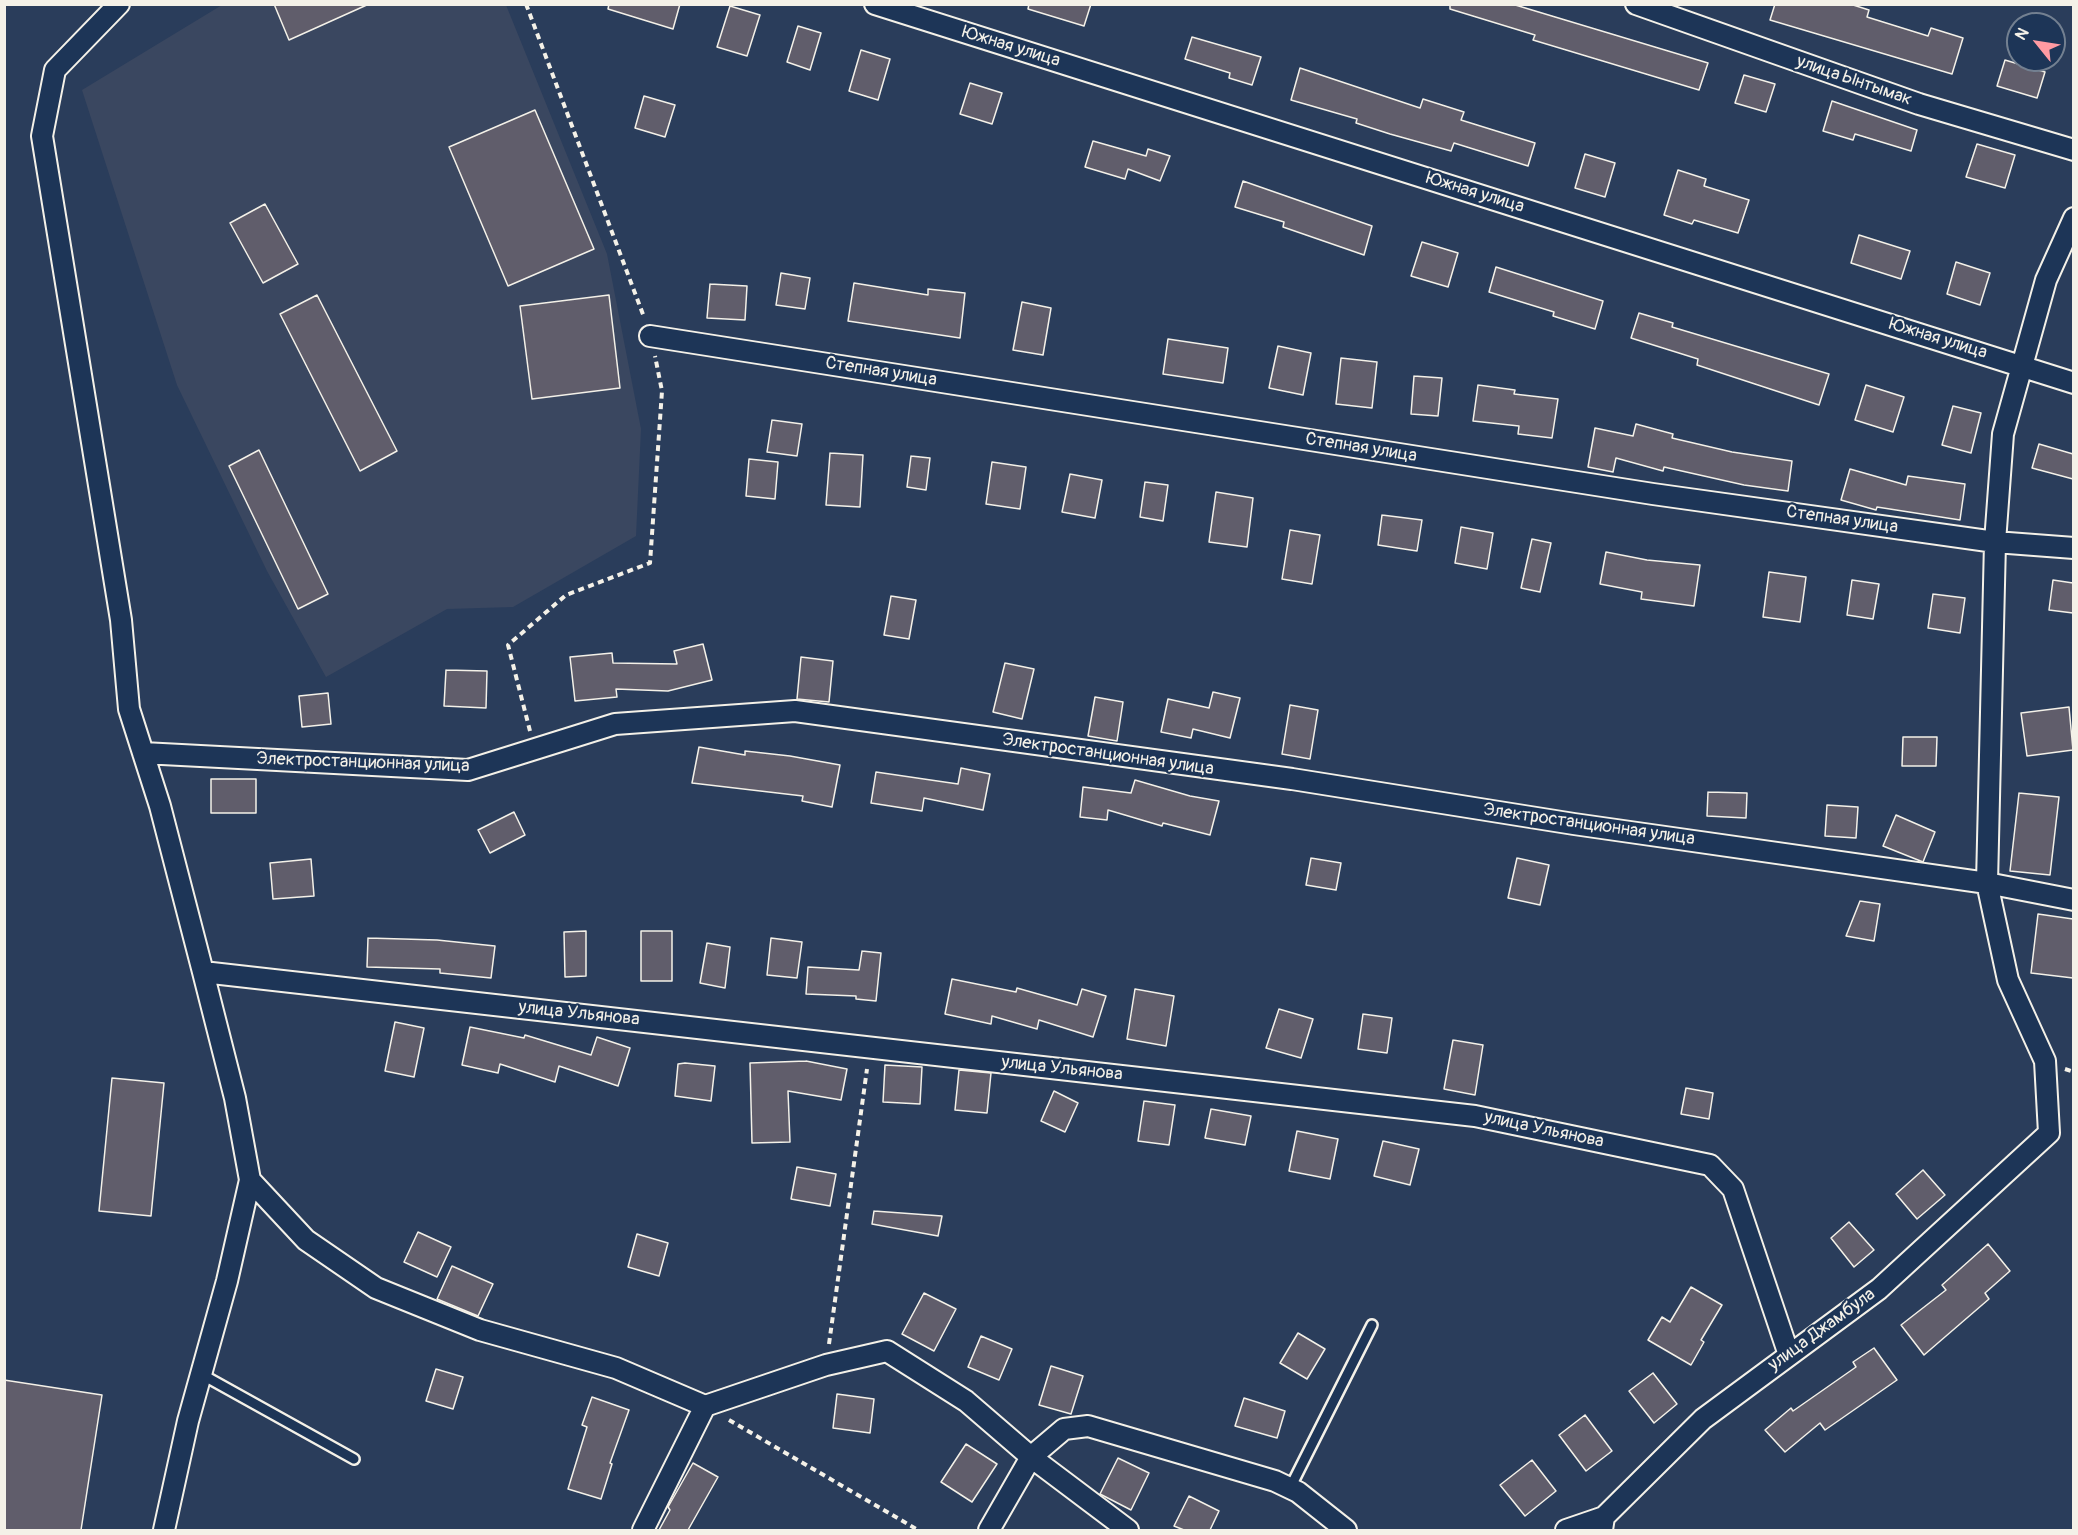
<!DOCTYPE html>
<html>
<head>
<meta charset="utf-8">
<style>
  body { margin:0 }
  #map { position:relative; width:2078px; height:1535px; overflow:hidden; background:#2a3d5b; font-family:Pangolin,sans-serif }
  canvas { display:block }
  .frame { position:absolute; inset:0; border:6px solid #f4f1e8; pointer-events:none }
  .north { position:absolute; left:2006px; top:12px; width:60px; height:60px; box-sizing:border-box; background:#1d3557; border:2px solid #738091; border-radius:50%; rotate:300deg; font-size:16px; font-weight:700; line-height:24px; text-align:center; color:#f4f1e8 }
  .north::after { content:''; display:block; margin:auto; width:21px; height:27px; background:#ff9aa2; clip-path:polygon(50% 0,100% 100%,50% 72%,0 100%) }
</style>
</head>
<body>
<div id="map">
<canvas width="2078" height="1535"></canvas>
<div class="frame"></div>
<div class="north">N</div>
</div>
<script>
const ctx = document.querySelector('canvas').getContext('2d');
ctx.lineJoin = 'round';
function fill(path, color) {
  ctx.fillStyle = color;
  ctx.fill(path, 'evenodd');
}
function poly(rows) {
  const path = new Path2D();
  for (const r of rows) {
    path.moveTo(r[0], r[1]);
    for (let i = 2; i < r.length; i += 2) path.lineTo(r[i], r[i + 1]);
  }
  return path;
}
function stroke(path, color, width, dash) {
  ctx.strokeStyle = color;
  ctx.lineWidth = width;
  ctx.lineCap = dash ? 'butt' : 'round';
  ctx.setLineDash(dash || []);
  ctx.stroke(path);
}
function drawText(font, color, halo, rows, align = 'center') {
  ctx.font = font + ' Pangolin,sans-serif';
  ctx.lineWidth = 4.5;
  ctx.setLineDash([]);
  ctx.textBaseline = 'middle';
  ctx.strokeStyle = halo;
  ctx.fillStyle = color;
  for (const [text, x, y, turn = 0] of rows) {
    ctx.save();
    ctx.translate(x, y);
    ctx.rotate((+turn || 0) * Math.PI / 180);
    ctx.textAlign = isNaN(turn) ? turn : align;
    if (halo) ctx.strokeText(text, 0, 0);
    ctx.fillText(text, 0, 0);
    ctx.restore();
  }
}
fill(poly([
  [222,5,506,5,607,254,641,429,636,536,513,607,447,609,326,677,267,571,177,385,82,90]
]), '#3a4760');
const building = poly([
  [274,4,369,4,289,40,274,4],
  [609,4,680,4,673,29,608,9,609,4],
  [1029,4,1091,4,1084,26,1028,9,1029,4],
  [1450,4,1512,4,1708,63,1699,90,1533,40,1535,35,1450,9,1450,4],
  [1775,4,1850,4,1869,10,1867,17,1928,36,1931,28,1963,38,1952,74,1770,20,1775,4],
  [730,6,760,15,747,56,717,47,730,6],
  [798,26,821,33,810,70,787,62,798,26],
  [1192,37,1261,57,1252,85,1229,78,1230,73,1185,59,1192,37],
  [861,50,890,59,878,100,849,91,861,50],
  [2005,60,2045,72,2037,98,1997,86,2005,60],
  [1300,68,1420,108,1423,99,1464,112,1461,120,1535,143,1528,166,1454,143,1451,151,1390,134,1356,123,1357,119,1291,100,1300,68],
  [1744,75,1775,84,1766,112,1735,103,1744,75],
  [970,83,1002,93,992,124,960,114,970,83],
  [644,96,675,105,665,137,635,128,644,96],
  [1832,101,1917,130,1911,151,1855,134,1853,140,1823,131,1832,101],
  [535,110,594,249,508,286,449,147,535,110],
  [1093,141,1146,156,1148,149,1170,156,1160,181,1128,169,1125,179,1085,167,1093,141],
  [1977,144,2015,155,2005,188,1966,177,1977,144],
  [1585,154,1615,163,1605,197,1575,188,1585,154],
  [1678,170,1706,179,1704,186,1749,200,1738,233,1694,220,1692,224,1664,215,1678,170],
  [1243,181,1372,226,1364,255,1283,227,1284,222,1235,207,1243,181],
  [265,204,298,264,263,283,230,223,265,204],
  [1859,235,1910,251,1901,279,1851,263,1859,235],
  [1422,242,1458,253,1448,287,1411,276,1422,242],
  [1956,262,1990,273,1980,305,1947,294,1956,262],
  [1496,267,1603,301,1595,329,1553,316,1554,312,1489,292,1496,267],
  [781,273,810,278,805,309,776,305,781,273],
  [854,283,928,295,928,289,965,293,960,338,848,321,854,283],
  [710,284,747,286,745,320,707,318,710,284],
  [317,295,397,451,360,471,280,314,317,295],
  [609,295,620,388,532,399,520,306,609,295],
  [1022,302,1051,308,1043,355,1013,350,1022,302],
  [1639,313,1673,323,1672,327,1829,374,1819,405,1697,365,1698,359,1631,338,1639,313],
  [1168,339,1228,348,1223,383,1163,374,1168,339],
  [1278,346,1311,353,1303,395,1269,388,1278,346],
  [1341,358,1377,362,1372,408,1336,404,1341,358],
  [1414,376,1442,378,1438,416,1411,414,1414,376],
  [1478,385,1515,390,1514,394,1558,399,1552,438,1518,434,1519,426,1473,421,1478,385],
  [1866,385,1904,397,1893,432,1855,420,1866,385],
  [1953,406,1981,413,1971,453,1942,445,1953,406],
  [772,420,802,424,797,456,767,452,772,420],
  [1636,424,1673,434,1672,438,1732,452,1792,461,1788,491,1744,485,1664,467,1663,471,1616,458,1613,472,1588,467,1595,428,1633,436,1636,424],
  [2039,444,2073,454,2073,479,2032,468,2039,444],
  [259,450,328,594,298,609,229,466,259,450],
  [830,453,863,455,860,507,826,505,830,453],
  [911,456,930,458,926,490,907,487,911,456],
  [749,459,778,462,775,499,746,496,749,459],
  [992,462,1026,467,1020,509,986,504,992,462],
  [1850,469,1906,485,1908,476,1965,484,1960,520,1877,507,1876,510,1841,500,1850,469],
  [1070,474,1102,480,1095,518,1062,512,1070,474],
  [1145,482,1168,485,1163,521,1140,517,1145,482],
  [1216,492,1253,498,1247,547,1209,542,1216,492],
  [1382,515,1422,520,1417,551,1378,545,1382,515],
  [1461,527,1493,533,1487,569,1455,563,1461,527],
  [1290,530,1320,535,1312,584,1282,579,1290,530],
  [1532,539,1551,543,1540,592,1521,588,1532,539],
  [1606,552,1647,560,1700,565,1694,606,1641,599,1642,592,1600,584,1606,552],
  [1769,572,1806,577,1800,622,1763,617,1769,572],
  [1852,580,1879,584,1873,619,1847,615,1852,580],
  [2053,580,2073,583,2073,613,2049,610,2053,580],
  [1933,594,1965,598,1960,633,1928,628,1933,594],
  [891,596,916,600,909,639,884,635,891,596],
  [703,644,712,680,668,691,616,689,617,697,575,701,570,657,612,653,613,663,677,664,674,651,703,644],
  [801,657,833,661,829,702,797,699,801,657],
  [1005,663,1034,669,1022,719,993,712,1005,663],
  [446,670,487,671,486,708,444,706,446,670],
  [1213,692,1240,698,1230,738,1193,729,1191,738,1161,732,1168,699,1209,708,1213,692],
  [328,693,331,724,302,727,299,696,328,693],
  [1095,697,1123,702,1117,741,1088,736,1095,697],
  [1290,705,1318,710,1310,759,1282,754,1290,705],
  [2069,707,2073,750,2027,756,2021,713,2069,707],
  [1903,737,1937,737,1936,766,1902,766,1903,737],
  [699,747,745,755,745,751,790,756,840,765,832,807,802,801,803,796,692,783,699,747],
  [961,768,990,774,983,810,924,798,922,811,871,803,876,772,958,784,961,768],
  [211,779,256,779,256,813,211,813,211,779],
  [1135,780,1190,796,1219,801,1210,835,1163,823,1162,826,1108,810,1107,820,1080,817,1083,787,1131,793,1135,780],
  [1708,792,1747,793,1746,818,1707,816,1708,792],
  [2019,793,2059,797,2050,875,2010,871,2019,793],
  [1827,805,1858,807,1856,838,1825,836,1827,805],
  [514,812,525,835,490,853,478,830,514,812],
  [1896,815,1935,832,1923,862,1883,846,1896,815],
  [1311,858,1341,863,1336,890,1306,885,1311,858],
  [1517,858,1549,865,1540,905,1508,898,1517,858],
  [311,859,314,896,273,899,270,863,311,859],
  [1860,901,1880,904,1874,941,1846,936,1860,901],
  [2038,914,2073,919,2073,978,2031,973,2038,914],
  [586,931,586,976,565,977,564,932,586,931],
  [641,931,672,931,672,981,641,981,641,931],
  [368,938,437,940,495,946,491,978,440,973,440,969,367,967,368,938],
  [771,938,802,942,797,978,767,975,771,938],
  [707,943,730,947,725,988,700,983,707,943],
  [862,951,881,953,876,1001,856,999,856,996,806,994,808,967,859,970,862,951],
  [952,979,1016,992,1017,988,1077,1005,1082,989,1106,996,1093,1037,1039,1020,1037,1029,992,1016,991,1024,945,1014,952,979],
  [1135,989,1174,996,1166,1046,1127,1039,1135,989],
  [1279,1009,1313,1019,1301,1058,1266,1048,1279,1009],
  [1363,1014,1392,1018,1387,1053,1358,1049,1363,1014],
  [395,1022,424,1028,414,1077,385,1071,395,1022],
  [470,1027,524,1038,525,1035,591,1055,597,1037,630,1048,618,1086,559,1066,555,1082,500,1064,498,1073,462,1065,470,1027],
  [1453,1040,1483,1045,1475,1095,1444,1089,1453,1040],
  [806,1061,847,1069,841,1100,788,1091,790,1142,752,1143,750,1063,806,1061],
  [685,1063,715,1066,711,1101,675,1096,678,1064,685,1063],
  [885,1065,922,1067,920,1104,883,1102,885,1065],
  [959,1070,991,1073,987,1113,955,1110,959,1070],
  [112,1078,164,1083,151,1216,99,1211,112,1078],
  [1686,1088,1713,1093,1709,1119,1681,1114,1686,1088],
  [1054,1091,1078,1103,1065,1132,1041,1121,1054,1091],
  [1144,1101,1175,1105,1169,1145,1138,1141,1144,1101],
  [1211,1109,1251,1116,1245,1145,1205,1138,1211,1109],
  [1297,1131,1338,1139,1330,1179,1289,1171,1297,1131],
  [1383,1141,1419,1149,1410,1185,1374,1176,1383,1141],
  [797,1167,836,1174,830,1206,791,1199,797,1167],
  [1923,1170,1945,1195,1917,1219,1896,1194,1923,1170],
  [874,1211,942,1216,938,1236,872,1224,874,1211],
  [1849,1222,1874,1250,1854,1267,1831,1238,1849,1222],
  [418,1232,451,1247,437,1277,404,1262,418,1232],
  [637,1234,668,1243,659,1276,628,1267,637,1234],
  [1988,1244,2010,1271,1985,1293,1989,1299,1924,1355,1901,1325,1946,1290,1942,1285,1988,1244],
  [452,1266,493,1284,478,1316,437,1299,452,1266],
  [1691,1287,1722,1305,1701,1340,1704,1342,1691,1365,1648,1340,1662,1317,1670,1322,1691,1287],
  [924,1293,956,1309,934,1351,902,1334,924,1293],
  [1298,1333,1325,1349,1307,1379,1280,1363,1298,1333],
  [981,1336,1012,1349,999,1380,968,1367,981,1336],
  [1874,1348,1897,1380,1825,1430,1820,1423,1785,1452,1765,1430,1791,1408,1793,1411,1856,1367,1853,1362,1874,1348],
  [1051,1366,1083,1376,1071,1414,1039,1405,1051,1366],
  [436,1369,463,1377,453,1409,426,1401,436,1369],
  [1653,1373,1677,1404,1654,1423,1629,1391,1653,1373],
  [4,1380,102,1395,81,1530,4,1530,4,1380],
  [837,1394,874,1399,870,1433,833,1428,837,1394],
  [592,1397,629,1410,610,1463,612,1464,601,1499,568,1489,587,1427,582,1425,592,1397],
  [1244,1398,1285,1411,1277,1438,1235,1426,1244,1398],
  [1585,1415,1612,1451,1586,1471,1559,1435,1585,1415],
  [966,1444,997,1464,972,1502,941,1482,966,1444],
  [1118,1458,1149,1473,1131,1510,1100,1494,1118,1458],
  [1532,1460,1556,1491,1525,1516,1500,1485,1532,1460],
  [693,1463,718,1477,688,1530,659,1530,670,1510,668,1507,693,1463],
  [1189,1496,1219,1511,1210,1530,1184,1530,1174,1526,1189,1496]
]);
fill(building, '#605d6b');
stroke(building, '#f4f1e8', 1.5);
const lane = poly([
  [201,1374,354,1459],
  [1290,1488,1372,1325]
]);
const street = poly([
  [119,4,55,70,42,136,121,620,129,709,160,806,203,972,235,1098,250,1180,227,1281,188,1421,164,1530],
  [875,4,2074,383],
  [1636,4,1919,104,2074,150],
  [650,336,1653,494,1995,542,2074,548],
  [143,753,468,770,615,724,795,711,1292,779,1574,824,1987,883,2074,900],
  [203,972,1475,1116,1710,1165,1733,1189,1789,1355],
  [250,1180,306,1240,376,1288,480,1330,616,1368,705,1406,826,1365,887,1351,966,1401,1031,1457,1128,1530],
  [643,1530,705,1406],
  [989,1530,1031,1457,1064,1429,1088,1426,1275,1481,1298,1492,1346,1530],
  [1566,1530,1604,1517],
  [1602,1530,1604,1517,1703,1419,1879,1289,2049,1133,2045,1061,2008,980,1987,883,1995,542,2003,434,2046,280,2074,218]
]);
stroke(lane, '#f4f1e8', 14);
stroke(street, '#f4f1e8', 24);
stroke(poly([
  [526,4,644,317],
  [530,731,508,645,566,595,650,563,662,391,655,356],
  [2065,1069,2074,1072],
  [829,1344,867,1069],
  [729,1420,918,1530]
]), '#f4f1e8', 4, [6, 4.5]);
stroke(lane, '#1d3557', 9);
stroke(street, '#1d3557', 20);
drawText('18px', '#f4f1e8', '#1d3557', [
  ["Южная улица",1011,47,17],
  ["улица Ынтымак",1854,81,19],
  ["Южная улица",1475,193,17],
  ["Южная улица",1938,339,17],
  ["Степная улица",881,372,9],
  ["Степная улица",1361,448,9],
  ["Степная улица",1842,520,8],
  ["Электростанционная улица",1108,755,8],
  ["Электростанционная улица",363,763,2],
  ["Электростанционная улица",1589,825,8],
  ["улица Ульянова",579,1014,6],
  ["улица Ульянова",1062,1069,6],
  ["улица Ульянова",1544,1130,12],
  ["улица Джамбула",1822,1330,-36]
]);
</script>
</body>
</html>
